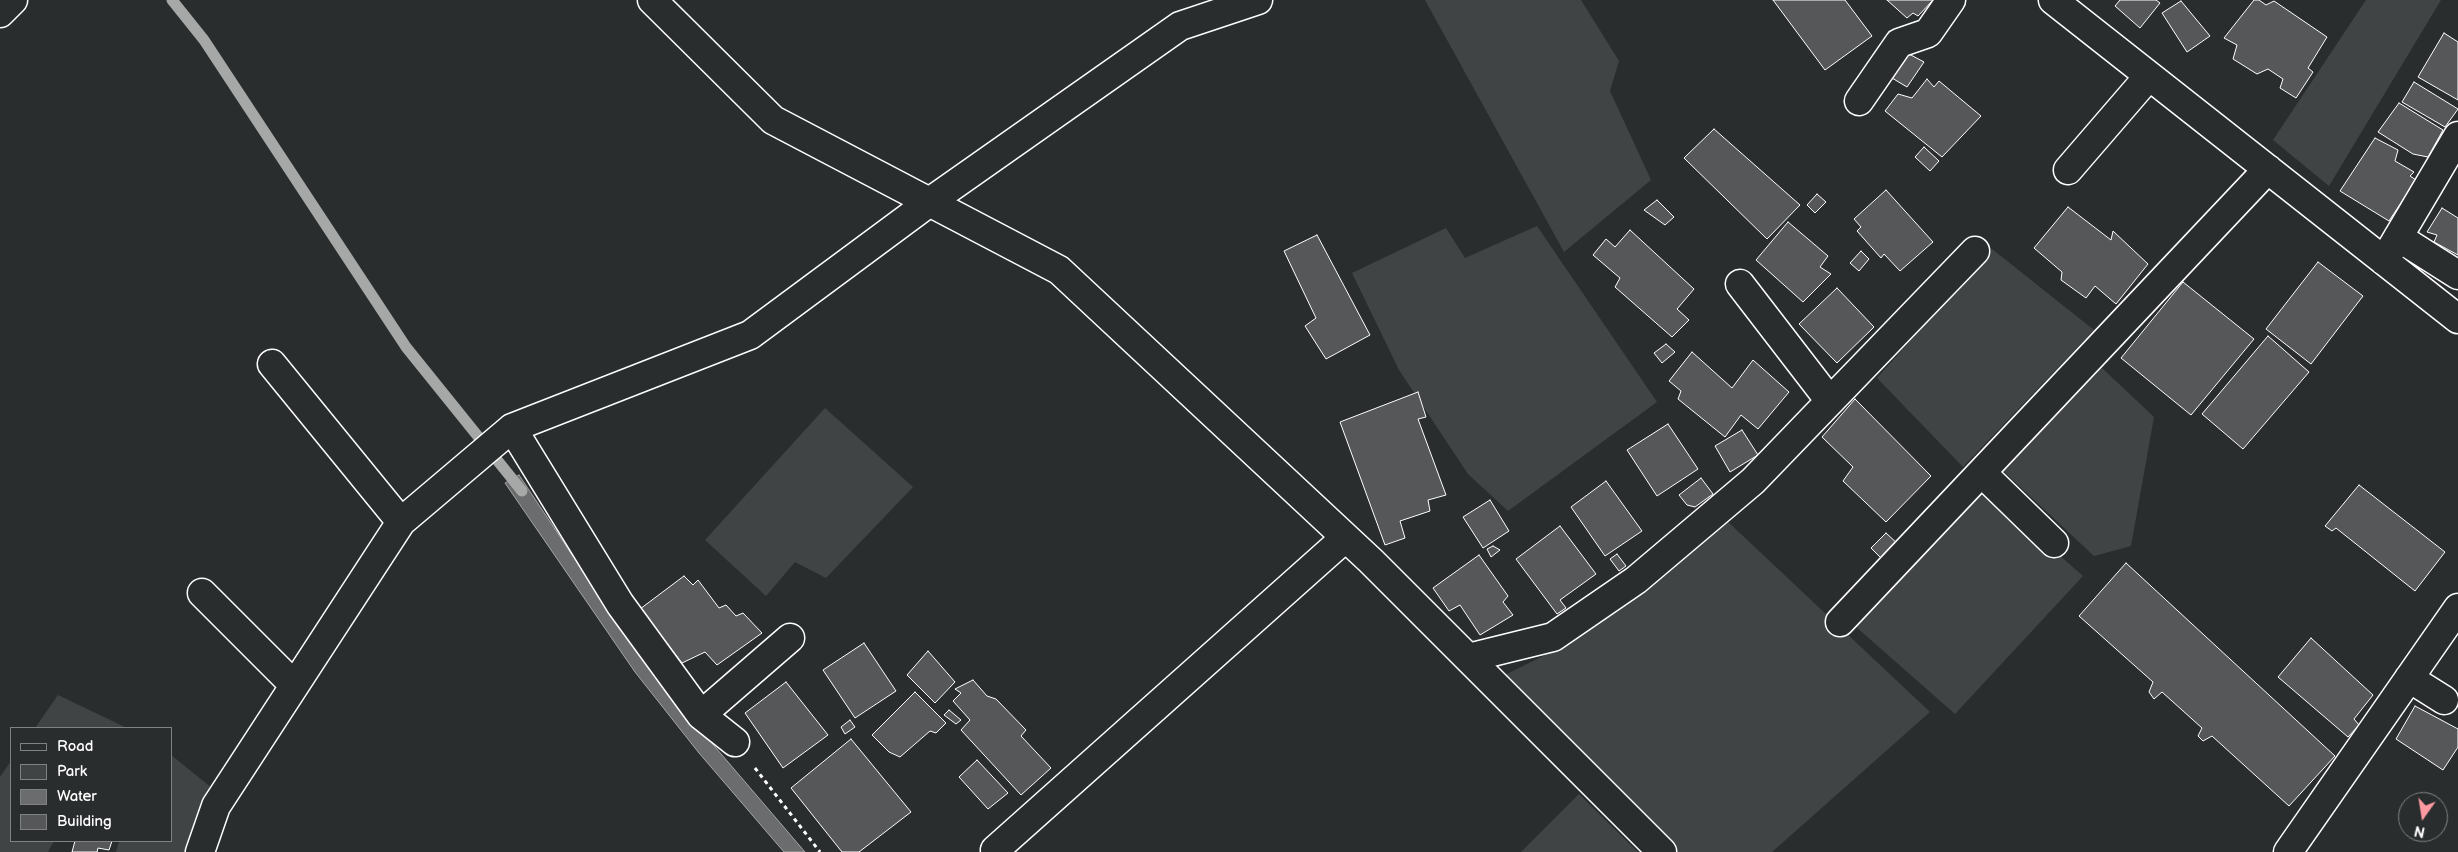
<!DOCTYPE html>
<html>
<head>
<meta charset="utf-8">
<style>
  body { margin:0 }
  #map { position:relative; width:2458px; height:852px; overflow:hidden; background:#2a2d2e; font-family:"Balsamiq Sans",sans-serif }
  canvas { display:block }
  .legend { position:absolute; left:10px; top:727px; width:162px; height:115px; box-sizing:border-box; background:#2a2d2e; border:1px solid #7f8182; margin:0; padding:6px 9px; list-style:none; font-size:15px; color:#fff }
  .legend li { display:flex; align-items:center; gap:10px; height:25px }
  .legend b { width:25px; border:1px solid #7f8182 }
  .north { position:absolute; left:2398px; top:792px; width:50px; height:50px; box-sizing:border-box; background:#2a2d2e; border:1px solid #7f8182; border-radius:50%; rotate:193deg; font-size:14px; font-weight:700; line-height:20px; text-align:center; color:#fff }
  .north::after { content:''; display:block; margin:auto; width:18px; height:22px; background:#ff9aa2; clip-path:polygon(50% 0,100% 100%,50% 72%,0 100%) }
</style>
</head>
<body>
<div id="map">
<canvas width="2458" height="852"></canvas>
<ul class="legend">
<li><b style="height:6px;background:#2a2d2e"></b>Road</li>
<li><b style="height:14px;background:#414445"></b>Park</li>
<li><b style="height:14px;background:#6a6c6d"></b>Water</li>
<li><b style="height:14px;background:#555758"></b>Building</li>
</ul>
<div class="north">N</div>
</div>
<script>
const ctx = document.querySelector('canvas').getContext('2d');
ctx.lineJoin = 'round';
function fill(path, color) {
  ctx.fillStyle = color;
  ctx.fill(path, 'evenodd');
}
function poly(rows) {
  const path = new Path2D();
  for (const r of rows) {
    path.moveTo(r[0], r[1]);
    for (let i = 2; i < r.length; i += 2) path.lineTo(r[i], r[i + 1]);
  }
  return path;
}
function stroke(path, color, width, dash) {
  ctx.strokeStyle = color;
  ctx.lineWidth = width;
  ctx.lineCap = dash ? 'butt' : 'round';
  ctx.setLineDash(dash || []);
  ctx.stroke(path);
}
fill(poly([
  [1425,0,1581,0,1619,61,1610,91,1651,180,1564,252],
  [2366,0,2441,0,2329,186,2273,140],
  [1537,226,1657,402,1508,511,1468,474,1399,370,1352,273,1446,228,1465,258],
  [1992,249,2094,330,1963,467,1877,378],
  [2102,368,2154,417,2131,546,2094,556,2003,471],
  [825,408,913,487,826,578,795,562,766,596,705,540],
  [1983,488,2083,576,1955,714,1855,626],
  [1725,519,1930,712,1772,852,1677,852,1503,676,1565,645],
  [58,695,127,728,35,728],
  [171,755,212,788,190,852,116,852,119,841,171,841],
  [11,761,11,841,54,841,48,852,0,852,0,777],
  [1579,794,1638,852,1521,852]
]), '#414445');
const water = poly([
  [519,475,604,603,710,741,805,852,784,852,699,753,635,672,505,483,519,475]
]);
fill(water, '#6a6c6d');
stroke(water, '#a6a7a7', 1);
stroke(poly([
  [172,0,204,40,406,347,522,491]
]), '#a6a7a7', 11);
const building = poly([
  [1773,0,1845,0,1872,36,1825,70,1773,0],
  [1887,0,1933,0,1918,16,1913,13,1907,18,1887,0],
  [2120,0,2156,0,2160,3,2140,28,2115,6,2120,0],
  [2254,0,2259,0,2266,5,2274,1,2327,37,2308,68,2313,72,2296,98,2280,88,2283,79,2268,69,2257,74,2233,59,2237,45,2224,38,2254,0],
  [2181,1,2210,36,2187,52,2162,13,2181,1],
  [2444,33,2458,42,2458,100,2418,77,2444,33],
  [1909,54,1924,62,1907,87,1892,78,1909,54],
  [1927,79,1934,87,1939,81,1981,116,1942,157,1885,111,1898,94,1912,98,1927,79],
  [2414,82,2458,109,2445,127,2402,102,2414,82],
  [2399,103,2443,130,2428,157,2413,154,2378,132,2399,103],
  [1714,129,1800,205,1767,239,1684,158,1714,129],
  [2375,138,2398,150,2395,161,2414,172,2410,176,2416,180,2389,221,2340,191,2375,138],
  [1924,147,1939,161,1930,171,1915,157,1924,147],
  [1886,190,1933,242,1900,271,1884,254,1881,258,1857,231,1861,227,1854,219,1886,190],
  [1817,194,1826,202,1815,213,1807,205,1817,194],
  [1657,200,1674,217,1665,225,1644,210,1657,200],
  [2068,207,2111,240,2113,231,2148,264,2116,304,2095,286,2086,298,2061,280,2062,272,2034,248,2068,207],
  [2442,208,2458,218,2458,255,2434,242,2437,235,2427,232,2442,208],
  [1788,222,1828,256,1820,267,1831,274,1803,302,1756,260,1788,222],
  [1630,230,1694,289,1677,309,1689,320,1672,337,1615,287,1620,278,1593,255,1606,239,1615,247,1630,230],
  [1317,235,1370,335,1326,359,1305,326,1316,318,1284,251,1317,235],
  [1861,251,1869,259,1859,271,1850,263,1861,251],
  [2318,262,2363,296,2311,364,2266,329,2318,262],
  [2183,282,2254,339,2191,415,2121,358,2183,282],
  [1837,288,1874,327,1837,363,1799,324,1837,288],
  [2268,336,2309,372,2243,449,2202,414,2268,336],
  [1666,344,1675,352,1662,363,1654,353,1666,344],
  [1692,352,1732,388,1753,360,1789,392,1758,429,1741,415,1725,437,1678,399,1681,391,1669,381,1692,352],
  [1418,392,1426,417,1418,419,1446,495,1428,500,1430,511,1400,521,1405,538,1385,545,1340,422,1418,392],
  [1855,399,1931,476,1886,522,1843,481,1853,467,1822,437,1855,399],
  [1668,424,1698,469,1657,496,1627,450,1668,424],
  [1742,430,1758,455,1730,472,1715,446,1742,430],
  [1701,478,1713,494,1695,507,1687,505,1679,495,1701,478],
  [1606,481,1642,531,1605,556,1571,507,1606,481],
  [2359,485,2445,552,2415,591,2336,528,2332,531,2325,526,2359,485],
  [1490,500,1509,531,1483,548,1463,517,1490,500],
  [1560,526,1596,574,1560,600,1566,608,1557,614,1516,559,1560,526],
  [1886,533,1899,545,1883,560,1871,548,1886,533],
  [1493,546,1500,550,1491,557,1487,549,1493,546],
  [1617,554,1626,566,1619,571,1610,559,1617,554],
  [1479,555,1508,596,1503,602,1513,615,1480,635,1460,605,1449,611,1433,588,1479,555],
  [2126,563,2335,756,2289,806,2212,736,2203,741,2198,736,2202,728,2162,692,2154,699,2149,692,2153,682,2079,616,2126,563],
  [684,576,693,585,698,580,719,608,726,605,736,616,743,613,762,633,717,665,705,652,682,663,640,609,684,576],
  [2311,638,2373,695,2354,719,2359,725,2348,737,2278,677,2311,638],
  [864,643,896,691,855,718,823,670,864,643],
  [928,651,955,682,935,703,907,675,928,651],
  [973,680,987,696,996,699,1026,730,1021,736,1051,768,1021,795,961,730,970,720,953,701,961,693,955,689,973,680],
  [786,682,828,735,783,768,745,713,786,682],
  [915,692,946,723,936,733,930,731,900,757,889,752,872,735,915,692],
  [2415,706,2458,729,2458,747,2443,770,2396,739,2415,706],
  [949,710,961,720,956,724,944,715,949,710],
  [850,720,855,727,845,734,841,727,850,720],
  [851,739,911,812,859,852,842,852,791,788,851,739],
  [977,760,1008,793,988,809,959,777,977,760],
  [75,841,112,841,109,850,98,848,97,852,72,852,75,841]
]);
fill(building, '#555758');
stroke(building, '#fff', 1);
const minor = poly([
  [652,0,773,120,1059,270,1371,561,1662,852],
  [2053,0,2458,319],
  [0,13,13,0],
  [1859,101,1899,43,1928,33,1951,0],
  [2068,170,2149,76],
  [2398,237,2458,275],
  [2384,261,2458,136],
  [1740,284,1830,401],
  [272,364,401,522],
  [512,428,620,604,701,715,735,742],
  [1982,473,2054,543],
  [202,593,294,685],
  [1840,622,2268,169],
  [1468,658,1553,637,1636,580,1753,481,1975,251],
  [2409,678,2444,700],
  [701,715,790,638],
  [200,852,216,806,401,522,512,428,750,335,931,201,1180,26,1258,0],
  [996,852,995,850,1345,538],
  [2288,852,2458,608]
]);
stroke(minor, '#fff', 31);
stroke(poly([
  [755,768,820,852]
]), '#fff', 3, [4, 4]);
stroke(minor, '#2a2d2e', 28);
</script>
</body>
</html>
